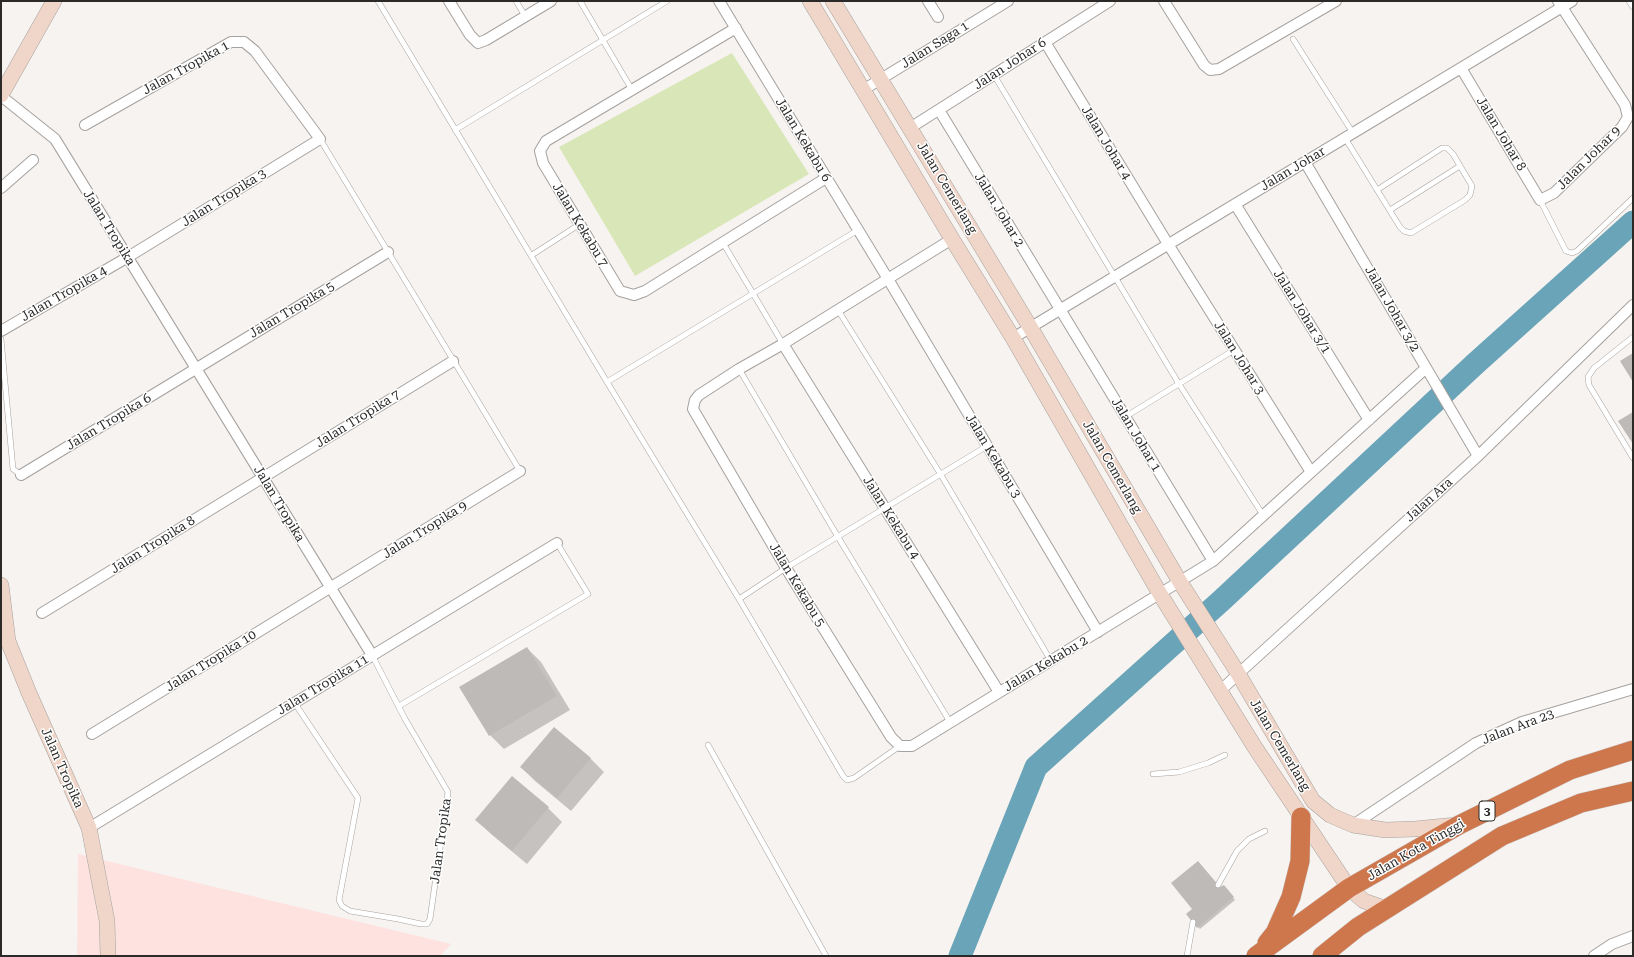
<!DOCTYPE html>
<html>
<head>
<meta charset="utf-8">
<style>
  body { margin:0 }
  #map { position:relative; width:1634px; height:957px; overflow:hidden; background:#f7f3f0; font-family:"Roboto Serif",serif }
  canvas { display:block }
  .frame { position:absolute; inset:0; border:2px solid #2b2a29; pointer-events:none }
</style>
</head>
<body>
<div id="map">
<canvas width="1634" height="957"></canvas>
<div class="frame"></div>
</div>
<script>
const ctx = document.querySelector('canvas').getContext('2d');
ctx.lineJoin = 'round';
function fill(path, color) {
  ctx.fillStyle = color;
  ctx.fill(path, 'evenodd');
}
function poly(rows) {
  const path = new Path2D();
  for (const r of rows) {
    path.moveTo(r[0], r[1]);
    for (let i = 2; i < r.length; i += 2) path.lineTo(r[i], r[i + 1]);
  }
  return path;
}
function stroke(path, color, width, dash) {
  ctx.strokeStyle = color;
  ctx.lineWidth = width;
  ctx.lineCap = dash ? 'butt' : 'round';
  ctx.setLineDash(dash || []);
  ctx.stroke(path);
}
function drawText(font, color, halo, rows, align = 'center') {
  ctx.font = font + ' "Roboto Serif",serif';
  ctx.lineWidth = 3;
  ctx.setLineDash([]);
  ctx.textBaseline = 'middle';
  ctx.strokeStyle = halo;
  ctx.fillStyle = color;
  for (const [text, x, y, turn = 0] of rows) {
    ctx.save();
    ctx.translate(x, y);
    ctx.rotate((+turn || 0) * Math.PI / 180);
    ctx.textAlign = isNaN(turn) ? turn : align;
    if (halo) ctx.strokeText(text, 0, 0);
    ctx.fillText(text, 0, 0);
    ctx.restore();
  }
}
fill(poly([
  [78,854,451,944,440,956,77,956]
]), '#fde2e0');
fill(poly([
  [732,53,809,174,635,276,559,147]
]), '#d9e7b8');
fill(poly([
  [527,648,541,662,570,710,504,749,490,735],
  [590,758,604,772,571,811,535,781,521,767],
  [548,808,562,822,527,864,491,834,477,820],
  [1223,886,1235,900,1200,929,1198,927]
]), '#0003');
stroke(poly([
  [960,956,1036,767,1222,600,1475,364,1633,222]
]), '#6aa4b8', 23);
fill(poly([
  [1633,353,1633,382,1620,361],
  [1633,412,1633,444,1618,421],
  [527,647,557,696,489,736,459,687],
  [554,727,591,758,557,798,520,767],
  [512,776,549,807,512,851,475,820],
  [1198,861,1220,887,1224,885,1234,897,1197,928,1186,914,1192,909,1171,883]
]), '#bebab7');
const lane = poly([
  [378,1,607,382,858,230],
  [516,1,525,16],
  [580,1,632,90],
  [1629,1,1633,7],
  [1293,39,1353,133],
  [994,75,1179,384,1263,515],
  [455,130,667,1],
  [1345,138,1400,227,1404,231,1411,233,1465,200,1470,195,1472,186,1453,154,1447,148,1442,148,1377,190],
  [320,139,520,471],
  [1540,200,1566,251,1572,253,1577,251,1633,198],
  [1390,210,1460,166],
  [723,243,783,344],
  [532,255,580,224],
  [838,310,941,475,1051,661],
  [1633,337,1594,368,1588,377,1589,385,1633,458],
  [1,339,13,469,21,475],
  [739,369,838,537,950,722],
  [607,382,739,599,843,776,847,780,854,778,900,746],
  [1125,417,1234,350],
  [739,599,786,568,987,446],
  [294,702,358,798,339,900,342,906,350,911,398,919,421,924,427,924,430,919,448,792,405,719,372,655],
  [399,706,588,594,557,543],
  [708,745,826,956],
  [1153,774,1179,772,1208,763,1225,755],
  [1218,885,1237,851,1249,839,1265,831],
  [1187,956,1193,922]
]);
const street = poly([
  [449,1,470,35,478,43,486,40,551,1],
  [719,1,888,279,1098,632],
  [928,1,938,17],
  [1164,1,1204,65,1210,70,1219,69,1336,1],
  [736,28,546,141,540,151,543,163,620,291,634,295,645,291,826,178],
  [1045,42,1168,244,1311,472],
  [1461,68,1540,200,1554,193,1622,127,1628,117,1625,105,1558,1],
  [863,90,1008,1],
  [1,96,55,139,372,655],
  [939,110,1213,561],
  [910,128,1110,1],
  [1305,162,1478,456],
  [1,188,33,160],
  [1235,204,1369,420],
  [952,239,783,344,739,369,699,395,695,400,693,409,786,568,891,737,900,746,912,746,1213,561,1426,368],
  [1,331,128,257,320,139,255,51,244,42,231,42,85,125],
  [1013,338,1572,1],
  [783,344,999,692],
  [21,475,388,252],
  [42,613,453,361],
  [1220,691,1238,674,1478,456,1633,305],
  [92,734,520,471],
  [1353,825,1476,743,1522,722,1633,689],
  [89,828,557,543],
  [1594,956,1612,944,1633,936]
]);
const secondary = poly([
  [810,1,952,239,1013,338,1160,594,1254,746,1349,888,1364,901,1387,909],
  [833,1,1030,327,1180,582,1233,665,1313,801,1330,815,1353,825,1385,830,1415,829,1456,825],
  [1,95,54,1],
  [1,585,8,641,29,693,89,828,107,921,108,956]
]);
const highway = poly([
  [1267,943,1275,933,1291,897,1300,861,1301,817],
  [1256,956,1349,888,1459,825,1570,770,1633,750],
  [1322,956,1358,927,1502,836,1581,803,1633,791]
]);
stroke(lane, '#a5a19e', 6);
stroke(street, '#a5a19e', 12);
stroke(secondary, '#a5a19e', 16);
stroke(highway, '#d0d0d0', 20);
stroke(lane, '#fff', 5);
stroke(street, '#fff', 10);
stroke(secondary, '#f0d6c9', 15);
stroke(highway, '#ce764c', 19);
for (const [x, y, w] of [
  [1487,811,16]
]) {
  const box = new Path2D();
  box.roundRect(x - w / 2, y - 10, w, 20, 3);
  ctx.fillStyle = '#fff';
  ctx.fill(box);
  stroke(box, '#2b2a29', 1);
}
drawText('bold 12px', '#2b2a29', null, [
  ["3",1487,811]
]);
drawText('13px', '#2b2a29', '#fff', [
  ["Jalan Saga 1",935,45,-32],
  ["Jalan Johar 6",1010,64,-33],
  ["Jalan Tropika 1",186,68,-29],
  ["Jalan Johar 8",1501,134,59],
  ["Jalan Kekabu 6",803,140,59],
  ["Jalan Johar 4",1106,143,59],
  ["Jalan Johar 9",1589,158,-45],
  ["Jalan Johar",1293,169,-31],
  ["Jalan Cemerlang",947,188,59],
  ["Jalan Tropika 3",224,198,-32],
  ["Jalan Johar 2",999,210,59],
  ["Jalan Kekabu 7",580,225,59],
  ["Jalan Tropika",109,228,58],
  ["Jalan Tropika 4",64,294,-30],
  ["Jalan Johar 3/2",1392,309,60],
  ["Jalan Tropika 5",292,310,-31],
  ["Jalan Johar 3/1",1302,312,58],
  ["Jalan Johar 3",1239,358,58],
  ["Jalan Tropika 7",358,419,-32],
  ["Jalan Tropika 6",109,422,-31],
  ["Jalan Johar 1",1136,435,59],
  ["Jalan Kekabu 3",993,456,59],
  ["Jalan Cemerlang",1112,467,60],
  ["Jalan Ara",1429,500,-42],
  ["Jalan Tropika",279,504,59],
  ["Jalan Kekabu 4",891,518,58],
  ["Jalan Tropika 9",425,530,-32],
  ["Jalan Tropika 8",153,545,-32],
  ["Jalan Kekabu 5",797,585,59],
  ["Jalan Tropika 10",211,661,-32],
  ["Jalan Kekabu 2",1046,664,-31],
  ["Jalan Tropika 11",323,685,-31],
  ["Jalan Ara 23",1518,727,-21],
  ["Jalan Cemerlang",1280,745,59],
  ["Jalan Tropika",62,768,66],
  ["Jalan Tropika",441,841,-82],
  ["Jalan Kota Tinggi",1416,850,-30]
]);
</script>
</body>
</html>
